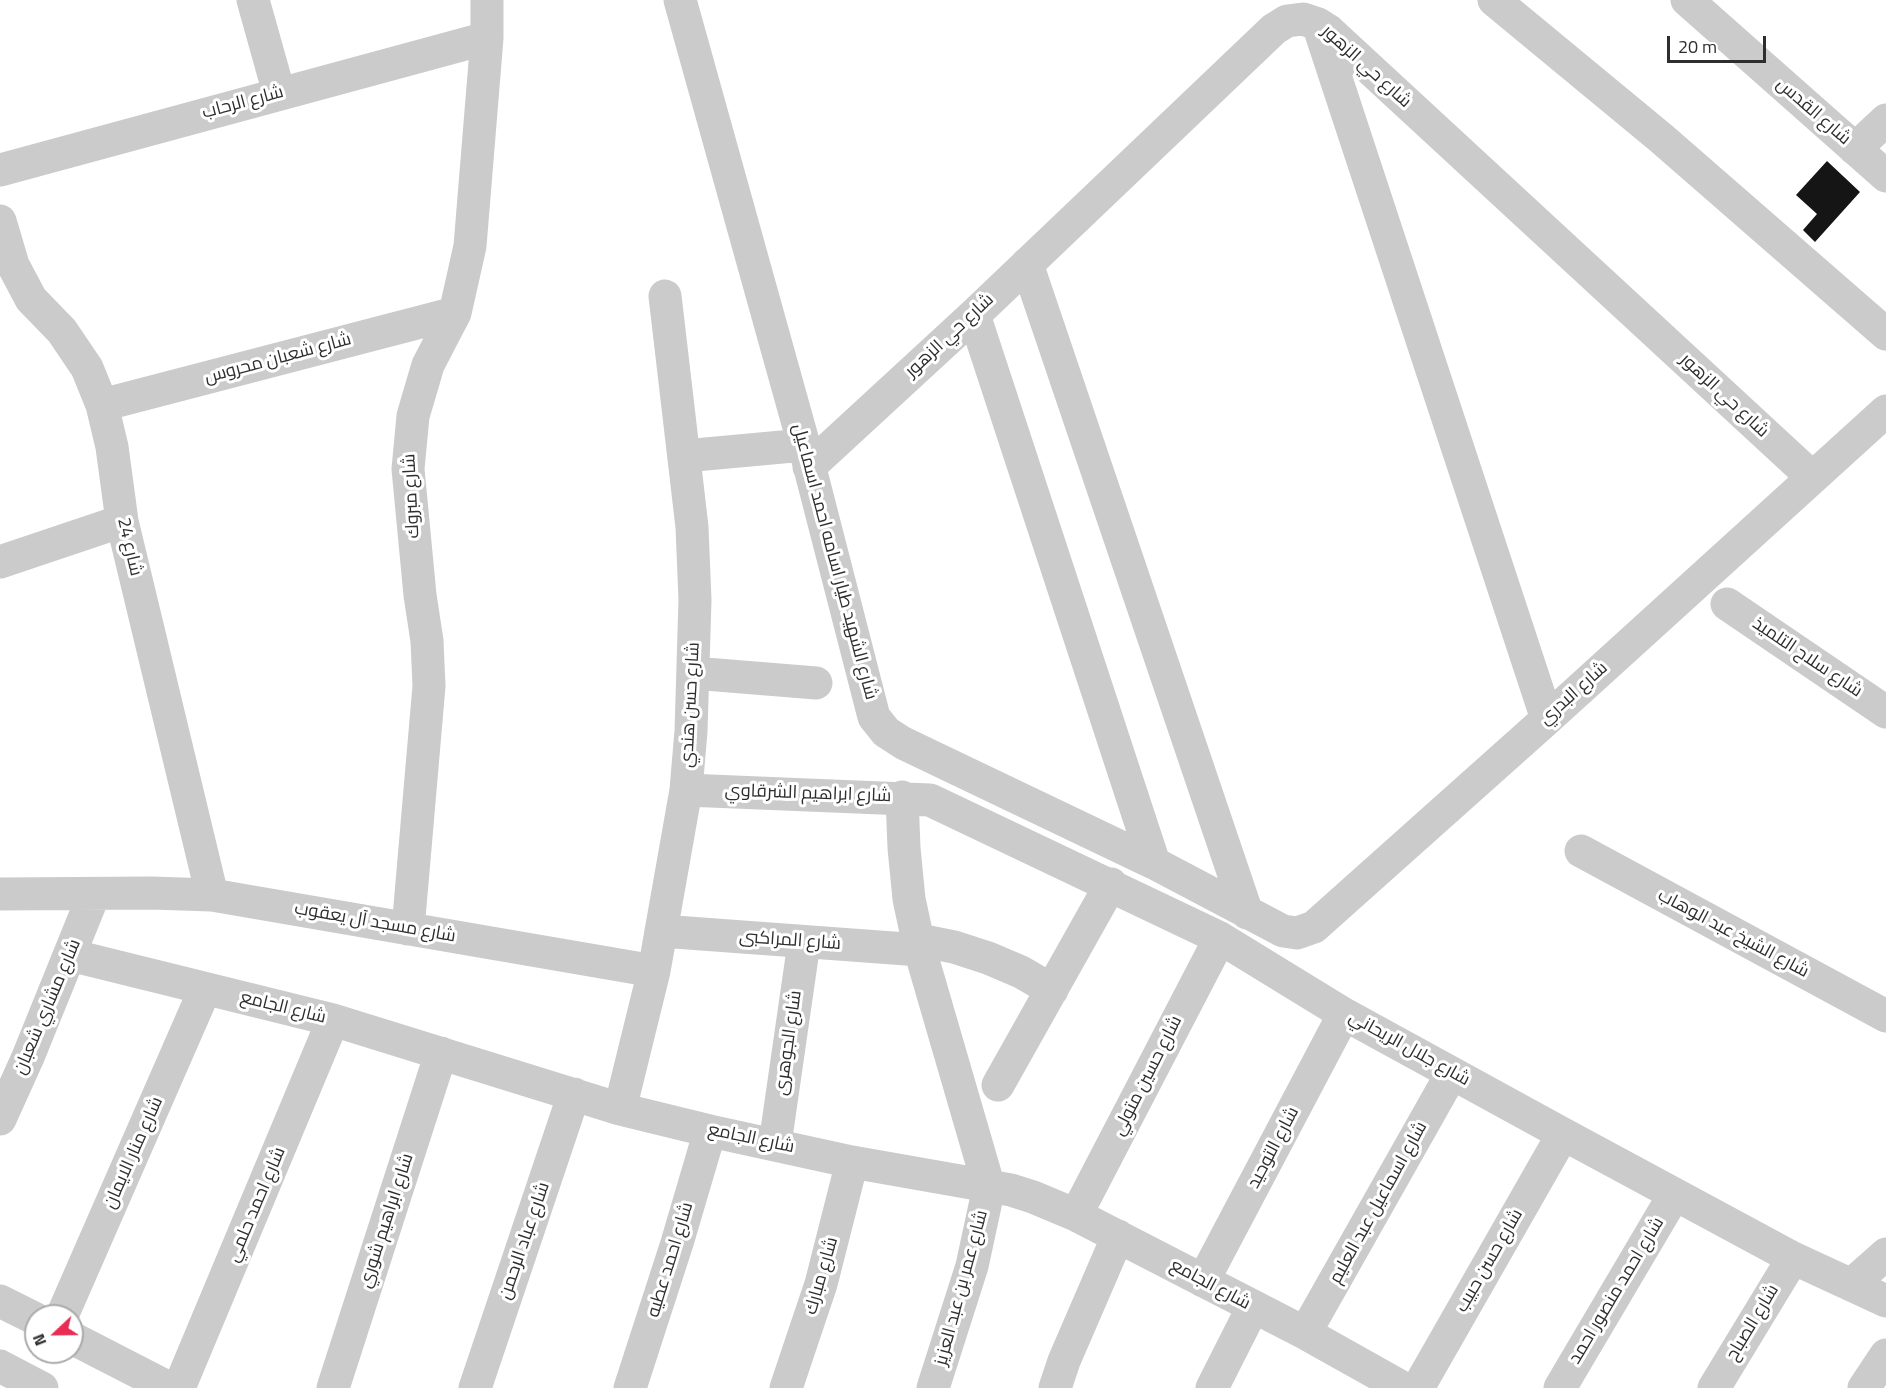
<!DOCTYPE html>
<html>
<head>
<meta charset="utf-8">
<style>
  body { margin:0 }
  #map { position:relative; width:1886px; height:1388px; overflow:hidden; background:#fff; font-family:"Titillium Web",sans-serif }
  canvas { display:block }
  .north { position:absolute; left:24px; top:1304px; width:60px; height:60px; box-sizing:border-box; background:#fff; border:2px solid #ababab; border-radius:50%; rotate:248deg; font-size:16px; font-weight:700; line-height:24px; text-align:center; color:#2e2e2e }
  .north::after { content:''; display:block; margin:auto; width:21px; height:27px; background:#e82c52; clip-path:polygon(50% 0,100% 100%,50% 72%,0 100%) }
  .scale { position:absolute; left:1667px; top:36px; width:99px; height:27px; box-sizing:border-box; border:3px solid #2e2e2e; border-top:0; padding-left:8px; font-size:18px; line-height:21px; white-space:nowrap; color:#2e2e2e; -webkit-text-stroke:4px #fff; paint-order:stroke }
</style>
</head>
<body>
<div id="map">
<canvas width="1886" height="1388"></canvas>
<div class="north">N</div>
<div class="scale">20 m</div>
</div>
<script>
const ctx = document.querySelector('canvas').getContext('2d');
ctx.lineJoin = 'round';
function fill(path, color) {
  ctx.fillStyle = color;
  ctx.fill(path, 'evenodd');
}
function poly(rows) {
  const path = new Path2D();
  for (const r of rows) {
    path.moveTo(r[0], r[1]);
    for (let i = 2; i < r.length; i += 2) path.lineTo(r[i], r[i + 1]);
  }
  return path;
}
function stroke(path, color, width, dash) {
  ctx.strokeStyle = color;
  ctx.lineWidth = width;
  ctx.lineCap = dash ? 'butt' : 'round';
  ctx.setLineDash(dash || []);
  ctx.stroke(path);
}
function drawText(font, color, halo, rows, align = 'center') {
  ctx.font = font + ' "Titillium Web",Cairo,sans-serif';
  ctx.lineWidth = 6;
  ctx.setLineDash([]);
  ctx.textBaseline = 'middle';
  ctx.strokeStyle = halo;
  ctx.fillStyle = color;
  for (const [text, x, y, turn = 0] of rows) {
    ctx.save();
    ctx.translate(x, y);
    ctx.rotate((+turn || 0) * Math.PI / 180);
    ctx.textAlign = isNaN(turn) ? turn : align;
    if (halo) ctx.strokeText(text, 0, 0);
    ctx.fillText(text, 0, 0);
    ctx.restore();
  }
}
fill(poly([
  [1827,161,1860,192,1815,242,1803,230,1817,214,1796,195]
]), '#151515');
stroke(poly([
  [253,0,279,93],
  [680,0,804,445,874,717,886,732,903,743,1154,863,1283,931,1297,933,1314,927,1547,719,1886,411],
  [1494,0,1661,138,1886,334],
  [1687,0,1886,176],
  [1318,24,1547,719],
  [1855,149,1886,120],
  [0,170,487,38],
  [0,221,13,265,31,299,62,331,87,368,102,405,112,447,122,521,212,895],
  [1027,264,1247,913],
  [974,315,1154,863],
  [102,405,455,313],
  [684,456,804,445],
  [809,467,974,315,1274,29,1287,21,1303,19,1318,24,1329,31,1812,477],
  [0,562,122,521],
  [1727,604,1886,712],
  [693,673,816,683],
  [686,790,930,800,1220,938,1344,1014,1563,1134,1793,1258,1886,1301],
  [902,797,904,848,909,899,920,950,989,1187,972,1266,933,1388],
  [1581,851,1886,1016],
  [0,894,151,893,212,895,654,971],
  [408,929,429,686,427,641,420,595,408,469,413,416,428,365,455,313,470,246,487,38,487,0],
  [661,931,920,950],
  [919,940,954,947,988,958,1021,972,1052,990],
  [70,955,333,1020,620,1109,710,1131,852,1162,1011,1190,1033,1197,1076,1215,1305,1333,1403,1388],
  [998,1085,1111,884],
  [620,1109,654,971,686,790,691,731,695,600,692,527,665,296],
  [0,1119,28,1057,94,894],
  [775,1144,804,943],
  [1076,1215,1220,938],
  [1203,1281,1344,1014],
  [1851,1285,1886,1254],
  [0,1301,36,1319],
  [62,1316,205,989],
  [1305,1333,1452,1073],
  [72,1338,169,1388],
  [179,1388,333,1020],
  [333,1388,441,1053],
  [475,1388,574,1094],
  [630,1388,677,1243,710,1131],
  [786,1388,821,1284,852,1162],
  [1055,1388,1064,1361,1118,1236],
  [1212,1388,1253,1307],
  [1418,1388,1563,1134],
  [1560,1388,1674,1195],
  [1714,1388,1793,1258],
  [1864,1388,1886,1355]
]), '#cbcbcb', 33);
stroke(poly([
  [0,1366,42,1388]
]), '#cbcbcb', 33);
drawText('18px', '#2e2e2e', '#fff', [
  ["شارع حي الزهور",1366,67,42],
  ["شارع الرحاب",243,103,-15],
  ["شارع القدس",1813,112,41],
  ["شارع حي الزهور",950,336,-43],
  ["شارع شعبان محروس",278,359,-15],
  ["شارع حي الزهور",1724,396,43],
  ["شارع مبروك",412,496,-93],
  ["شارع 24",129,547,77],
  ["شارع الشهيد طيار اسامه احمد اسماعيل",834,562,75],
  ["شارع سلاح التلميذ",1807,658,34],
  ["شارع البدري",1574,694,-42],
  ["شارع حسن هندي",691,705,-87],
  ["شارع ابراهيم الشرقاوي",808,794,2],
  ["شارع مسجد آل يعقوب",375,923,10],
  ["شارع الشيخ عبد الوهاب",1733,934,28],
  ["شارع المراكبى",790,941,4],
  ["شارع مشاري شعبان",48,1007,-67],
  ["شارع الجامع",283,1008,14],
  ["شارع الجوهرى",789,1043,-82],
  ["شارع جلال الريحاني",1409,1049,29],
  ["شارع حسين متولي",1148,1076,-63],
  ["شارع الجامع",751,1139,12],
  ["شارع التوحيد",1274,1148,-62],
  ["شارع منار الايمان",134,1153,-66],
  ["شارع اسماعيل عبد العليم",1379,1203,-61],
  ["شارع احمد حلمي",257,1205,-67],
  ["شارع ابراهيم شوري",387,1221,-72],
  ["شارع عباد الرحمن",525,1241,-71],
  ["شارع احمد عطيه",671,1260,-73],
  ["شارع حسن حبيب",1490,1261,-60],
  ["شارع مبارك",822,1276,-74],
  ["شارع الجامع",1210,1285,28],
  ["شارع عمر بن عبد العزيز",962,1288,-75],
  ["شارع احمد منصور احمد",1617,1291,-59],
  ["شارع الصباح",1753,1323,-59]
]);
</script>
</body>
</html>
